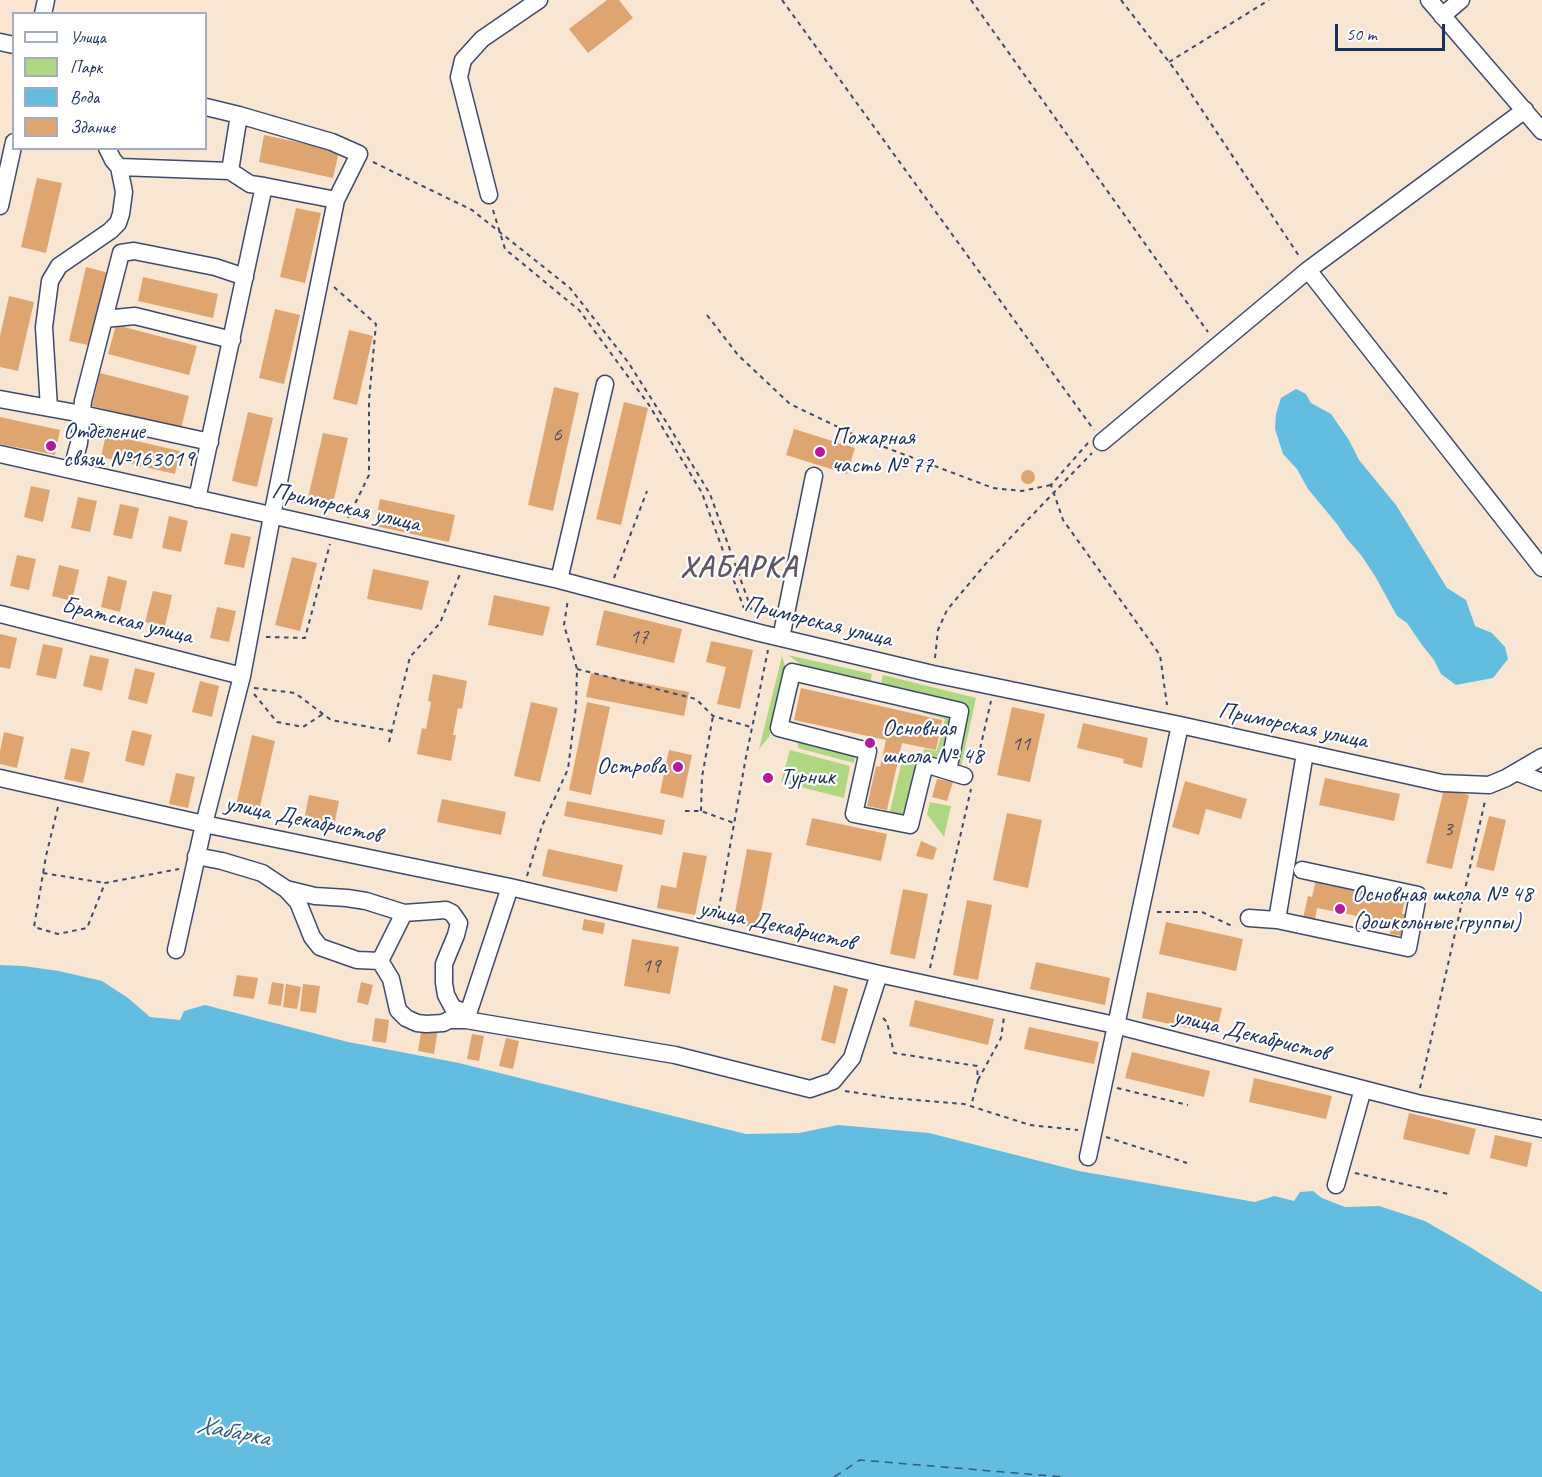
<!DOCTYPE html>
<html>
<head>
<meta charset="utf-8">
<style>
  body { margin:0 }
  #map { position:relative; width:1542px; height:1477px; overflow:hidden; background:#f8e6d2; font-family:Caveat,sans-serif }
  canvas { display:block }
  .legend { position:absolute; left:12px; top:12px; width:195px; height:138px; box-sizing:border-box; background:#fff; border:2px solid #a4acbf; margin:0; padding:8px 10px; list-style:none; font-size:18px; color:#1b2f5e }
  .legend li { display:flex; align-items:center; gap:12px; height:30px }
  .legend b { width:30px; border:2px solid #a4acbf }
  .scale { position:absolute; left:1335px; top:24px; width:110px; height:27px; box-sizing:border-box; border:3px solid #1b2f5e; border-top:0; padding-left:8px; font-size:18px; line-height:21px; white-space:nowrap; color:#1b2f5e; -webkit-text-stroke:4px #fff; paint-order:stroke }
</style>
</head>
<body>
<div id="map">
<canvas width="1542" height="1477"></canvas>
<ul class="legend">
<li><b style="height:8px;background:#fff"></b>Улица</li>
<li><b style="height:16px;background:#afd681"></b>Парк</li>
<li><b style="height:16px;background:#63bde0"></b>Вода</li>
<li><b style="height:16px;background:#dea570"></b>Здание</li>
</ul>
<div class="scale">50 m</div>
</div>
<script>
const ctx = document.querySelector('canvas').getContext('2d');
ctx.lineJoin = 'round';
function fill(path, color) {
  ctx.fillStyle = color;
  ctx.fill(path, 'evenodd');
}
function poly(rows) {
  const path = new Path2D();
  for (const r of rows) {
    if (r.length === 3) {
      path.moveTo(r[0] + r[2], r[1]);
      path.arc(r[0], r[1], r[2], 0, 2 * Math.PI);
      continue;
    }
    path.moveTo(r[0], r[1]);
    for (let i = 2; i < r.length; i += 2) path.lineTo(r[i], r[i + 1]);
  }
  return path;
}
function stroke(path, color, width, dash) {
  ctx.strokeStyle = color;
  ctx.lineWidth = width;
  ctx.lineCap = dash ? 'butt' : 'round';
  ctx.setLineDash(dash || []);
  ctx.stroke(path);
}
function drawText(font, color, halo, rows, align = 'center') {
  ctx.font = font + ' Caveat,sans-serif';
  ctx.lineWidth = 4.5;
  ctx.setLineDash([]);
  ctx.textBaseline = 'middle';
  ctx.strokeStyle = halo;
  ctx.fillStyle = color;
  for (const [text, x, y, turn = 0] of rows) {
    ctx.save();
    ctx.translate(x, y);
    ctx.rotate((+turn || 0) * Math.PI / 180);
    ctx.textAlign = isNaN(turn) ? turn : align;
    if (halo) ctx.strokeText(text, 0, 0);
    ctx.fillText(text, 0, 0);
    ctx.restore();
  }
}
fill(poly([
  [788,655,872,674,870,684,798,669,799,663],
  [782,656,785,666,769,737,759,749],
  [883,675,976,698,960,771,952,768,965,707,880,687],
  [921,710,952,714,947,755,942,759,936,761,923,757,924,749,937,751,945,719,923,713],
  [798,740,856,753,854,763,798,748],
  [790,750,850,766,844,798,781,782],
  [903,757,919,760,906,817,898,820,890,811],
  [930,802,951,806,944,837,927,814]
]), '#afd681');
fill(poly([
  [1296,389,1306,394,1311,403,1331,414,1349,440,1359,460,1396,505,1447,588,1466,600,1475,626,1492,633,1505,647,1508,659,1493,678,1456,685,1441,674,1434,660,1422,645,1407,623,1397,616,1375,576,1361,555,1347,539,1337,524,1308,489,1297,469,1283,454,1275,429,1276,414,1281,398],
  [0,965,23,966,59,971,102,981,128,998,150,1017,180,1020,184,1011,205,1005,348,1042,459,1063,746,1134,799,1133,838,1125,929,1133,1079,1171,1255,1202,1274,1196,1294,1201,1300,1192,1313,1191,1322,1198,1345,1207,1379,1206,1425,1221,1470,1247,1542,1292,1542,1477,0,1477]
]), '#63bde0');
stroke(poly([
  [834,1477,860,1460,1063,1477]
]), '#315a85', 1.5, [8, 6]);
fill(poly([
  [607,0,619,0,633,18,588,53,569,29],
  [264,135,339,151,333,178,259,162],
  [37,178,62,183,46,253,21,247],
  [296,208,321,213,305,283,280,277],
  [86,267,109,273,93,346,69,341],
  [143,277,218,294,213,318,138,301],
  [9,296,34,302,18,371,0,367,0,336],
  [275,309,300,315,284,384,259,378],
  [116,325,197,346,189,375,108,354],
  [349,330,373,336,357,405,333,399],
  [100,373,189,396,181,429,92,406],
  [554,387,579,393,553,511,528,505],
  [624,402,648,408,621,525,596,519],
  [248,412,273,418,257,487,232,481],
  [0,417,60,430,55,455,0,444],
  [794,429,855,448,847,474,786,455],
  [323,433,348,438,332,508,307,502],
  [106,434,180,451,175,474,101,457],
  [1028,477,7],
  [31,486,50,490,43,522,24,517],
  [78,497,97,501,90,532,71,528],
  [380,499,455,515,449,542,375,526],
  [120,504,139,508,132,539,113,535],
  [169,516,188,521,181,552,162,548],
  [231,533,251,537,244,568,224,564],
  [17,555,36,559,29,590,10,586],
  [292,557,317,563,300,631,275,625],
  [59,565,79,570,72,601,52,596],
  [373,569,429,581,422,610,367,599],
  [108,576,127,581,120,612,101,607],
  [153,591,172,595,165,626,145,622],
  [494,595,550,607,543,636,488,625],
  [217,607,236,611,229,642,210,638],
  [604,610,682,629,674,663,596,645],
  [0,634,17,638,10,669,0,667],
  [711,641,753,650,740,709,717,704,726,667,706,662],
  [43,644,63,648,56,679,36,675],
  [90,655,109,659,102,691,83,686],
  [135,668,155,673,147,704,128,699],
  [591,673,689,692,684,716,586,697],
  [433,674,467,681,462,709,458,708,453,735,456,735,451,761,417,754,422,728,426,729,431,702,428,701],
  [200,681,219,686,212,717,192,712],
  [801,688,942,720,936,750,902,743,887,810,867,806,876,766,880,767,886,740,794,720],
  [531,702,558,708,540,782,514,776],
  [587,702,610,707,591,795,569,790],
  [1012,707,1045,714,1030,782,997,775],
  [1083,723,1148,738,1142,768,1123,763,1124,759,1077,748],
  [132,730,152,735,144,766,125,761],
  [4,732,24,737,17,768,0,764,0,751],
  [252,735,275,741,258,815,235,810],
  [71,748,90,752,83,783,64,779],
  [669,750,692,755,683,798,660,793],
  [176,773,195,777,188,808,169,804],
  [1325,778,1400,794,1394,821,1319,805],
  [937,779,953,782,947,801,932,797],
  [1185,781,1247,799,1241,819,1206,809,1199,835,1172,827],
  [1444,789,1469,795,1452,869,1426,863],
  [309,795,339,801,333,831,303,825],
  [442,799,506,812,501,835,437,822],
  [567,801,665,820,662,835,564,816],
  [1007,813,1042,820,1028,888,993,880],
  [1489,816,1506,820,1494,871,1476,867],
  [812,818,887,834,881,861,806,845],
  [921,841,937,848,933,860,916,856],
  [548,849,623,865,617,892,542,876],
  [747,849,772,853,758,928,733,923],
  [683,852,707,856,695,915,657,908,661,885,676,888],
  [1317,876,1406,894,1402,914,1406,914,1402,936,1390,934,1392,923,1317,908,1315,920,1303,918,1308,896,1312,897],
  [903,889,928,894,915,959,890,954],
  [967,900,992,905,978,980,953,975],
  [584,919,605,923,603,934,582,930],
  [1166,922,1243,939,1236,971,1159,954],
  [632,939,679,947,670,994,624,986],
  [1036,962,1110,978,1105,1005,1030,989],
  [237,975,258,978,254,999,233,996],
  [272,982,284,984,281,1006,268,1004],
  [361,982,373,985,368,1005,357,1002],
  [286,984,301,987,297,1009,283,1007],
  [303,984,320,986,316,1013,300,1011],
  [834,985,848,989,835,1044,821,1040],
  [1147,992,1222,1008,1216,1034,1142,1018],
  [915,1000,994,1019,988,1045,909,1026],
  [375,1018,389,1020,386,1043,372,1041],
  [422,1026,438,1029,434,1054,418,1051],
  [1029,1027,1099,1042,1094,1064,1024,1049],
  [472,1034,484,1036,479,1061,467,1059],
  [506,1038,519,1041,513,1069,499,1066],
  [1132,1052,1210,1071,1204,1097,1125,1078],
  [1254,1078,1332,1096,1326,1119,1249,1102],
  [1409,1113,1476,1129,1469,1155,1403,1139],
  [1495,1135,1532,1143,1527,1167,1490,1158]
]), '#dea570');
const minor = poly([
  [1429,0,1542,131],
  [43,14,46,0],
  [1442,16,1461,0],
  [0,42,14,45],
  [107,148,113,160,119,167,230,171,250,184,264,186],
  [230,171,239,115],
  [489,195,459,77,463,60,482,39,539,0],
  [0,206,14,142],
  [1308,270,1542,568],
  [104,319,135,316,232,340],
  [0,399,82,414,210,442],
  [49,408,44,327,50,281,59,266,110,231,118,223,121,214,124,192,119,167],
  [1102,442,1308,270,1525,110],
  [0,454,559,580,760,633,933,674,1180,725,1442,783,1489,785,1506,778,1542,757],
  [72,469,79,443,83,401,121,253,134,251,215,267,245,277],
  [197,499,264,186,336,200],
  [559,580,605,384],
  [0,614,242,676],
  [781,638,814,476],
  [948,771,960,711,792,672,779,728,868,751,854,814,910,825,925,764,964,776],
  [1516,772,1542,782],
  [0,778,204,824,510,887,879,974,1115,1025,1417,1103,1542,1129],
  [196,856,222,861,262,873,286,889,298,902,312,937,320,947,357,960,380,961],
  [510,887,466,1020,675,1055,810,1089,833,1081,852,1058,879,974],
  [286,889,315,896,347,898,366,901,404,913],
  [1249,918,1277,920,1408,948,1418,895,1302,870],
  [1277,920,1305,753],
  [176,950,204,824,242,676,272,516,336,200,359,154,332,142,239,115,206,107],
  [466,1020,449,1020,443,1023,426,1024,417,1023,406,1018,398,1010,391,979,380,961,404,913,446,910,452,913,459,923,456,935,444,964,444,983,446,995,453,1008,468,1013],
  [1088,1157,1180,725],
  [1336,1185,1363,1089]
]);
stroke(minor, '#3c4a6f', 19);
stroke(poly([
  [782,0,1094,430],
  [971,0,1208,332],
  [1121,0,1176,71,1299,256],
  [1169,62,1269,0],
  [373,162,472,210,570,288,628,362,670,428,710,494,753,614],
  [493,210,505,249,579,310,649,405,702,493,746,614],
  [334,287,376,324,369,400,369,475,348,518],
  [707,315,738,355,790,404,863,439,993,488,1022,491,1051,485],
  [1088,443,1051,485,1063,520,1160,655,1167,705],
  [614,578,647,491],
  [266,637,305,638,330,544],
  [935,658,938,630,947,610,988,561,1092,453],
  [577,669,696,699,713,716,751,727],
  [254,688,295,693,331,720,391,731],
  [254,694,277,722,303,727,323,714],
  [389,742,410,657,440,623,460,574],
  [976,766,991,701],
  [58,807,46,856,34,927,58,934,87,928,105,883,179,869],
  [685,811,701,811,734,823],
  [701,811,702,777,713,716],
  [43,873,105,883],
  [527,876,542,826,568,769,576,706,577,669,564,625,568,599],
  [1157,912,1202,912,1232,926],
  [717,919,746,757,768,650],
  [930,968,971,789],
  [883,1018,887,1022,894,1053,977,1066,978,1080,971,1106],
  [978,1080,1001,1038,1004,1017],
  [1117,1088,1188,1105],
  [1420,1088,1485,801],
  [845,1091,891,1098,964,1104,1030,1125,1078,1130],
  [1106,1137,1187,1163],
  [1355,1173,1448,1194]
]), '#3c4a6f', 2, [4.5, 4.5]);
stroke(minor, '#fff', 16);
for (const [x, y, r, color] of [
  [51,446,6,"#b5179e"],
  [820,452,6,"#b5179e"],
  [870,743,6,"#b5179e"],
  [678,767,6,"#b5179e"],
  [768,778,6,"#b5179e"],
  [1340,909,6,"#b5179e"]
]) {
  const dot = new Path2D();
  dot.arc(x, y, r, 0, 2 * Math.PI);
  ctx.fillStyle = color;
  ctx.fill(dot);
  stroke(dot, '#fff', 2);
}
drawText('21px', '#4c4c62', null, [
  ["6",557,435],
  ["17",639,637],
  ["11",1021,744],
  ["3",1448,829],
  ["19",651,966]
]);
drawText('24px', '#1b2f5e', '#fff', [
  ["Отделение",63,432],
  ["связи №163019",63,460],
  ["Пожарная",832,438],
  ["часть № 77",832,466],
  ["Основная",882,729],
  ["школа № 48",882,757],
  ["Острова",666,767,"right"],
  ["Турник",780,778],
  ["Основная школа № 48",1352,895],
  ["(дошкольные группы)",1352,923]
], 'left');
drawText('24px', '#1b2f5e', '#fff', [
  ["Приморская улица",346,508,13],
  ["Братская улица",127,621,14],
  ["Приморская улица",818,622,14],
  ["Приморская улица",1293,726,12],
  ["улица Декабристов",303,820,12],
  ["улица Декабристов",777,926,13],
  ["улица Декабристов",1251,1035,14]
]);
drawText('italic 26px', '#315a85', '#fff', [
  ["Хабарка",233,1432,11]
]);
ctx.letterSpacing = '1.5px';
drawText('bold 30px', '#5f5864', '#fff', [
  ["ХАБАРКА",739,568]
]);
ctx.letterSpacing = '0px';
</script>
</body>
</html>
